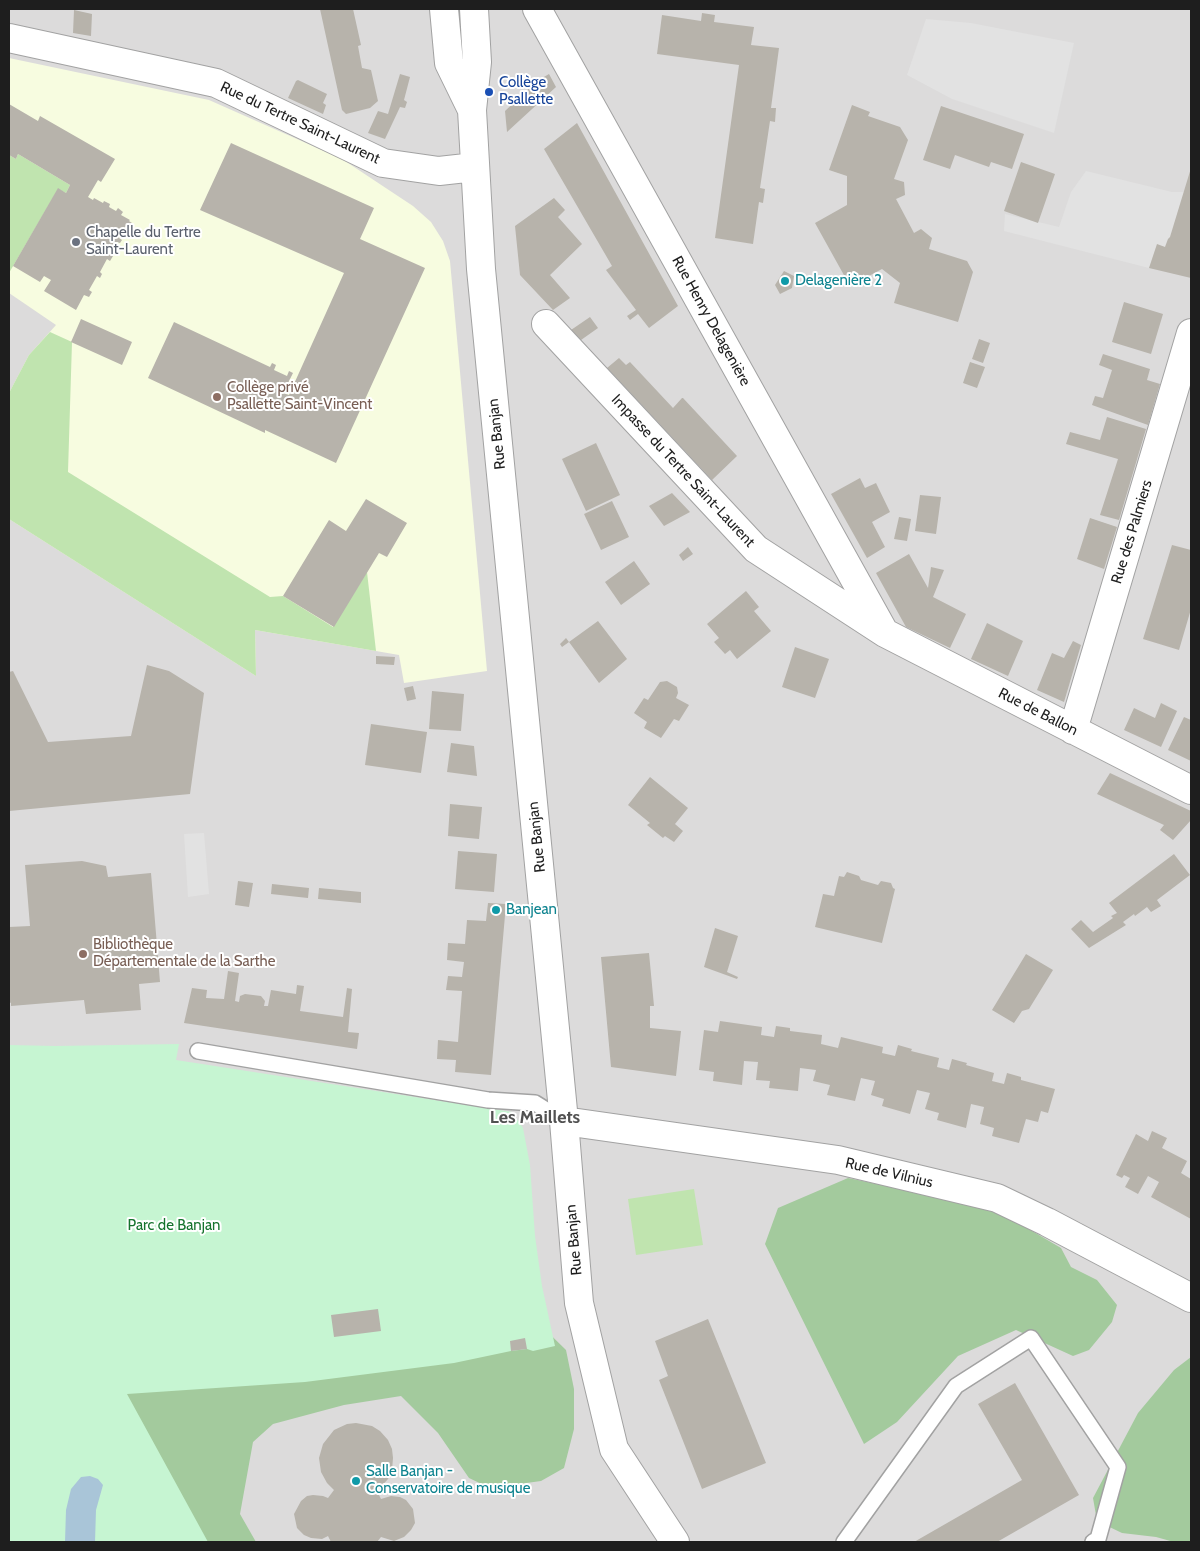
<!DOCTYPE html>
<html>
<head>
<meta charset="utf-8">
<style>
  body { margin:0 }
  #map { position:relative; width:1200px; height:1551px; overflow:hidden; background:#eeede5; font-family:Cabin,sans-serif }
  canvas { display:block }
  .frame { position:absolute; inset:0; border:10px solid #1e1e1e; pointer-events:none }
</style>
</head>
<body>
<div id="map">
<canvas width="1200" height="1551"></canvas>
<div class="frame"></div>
</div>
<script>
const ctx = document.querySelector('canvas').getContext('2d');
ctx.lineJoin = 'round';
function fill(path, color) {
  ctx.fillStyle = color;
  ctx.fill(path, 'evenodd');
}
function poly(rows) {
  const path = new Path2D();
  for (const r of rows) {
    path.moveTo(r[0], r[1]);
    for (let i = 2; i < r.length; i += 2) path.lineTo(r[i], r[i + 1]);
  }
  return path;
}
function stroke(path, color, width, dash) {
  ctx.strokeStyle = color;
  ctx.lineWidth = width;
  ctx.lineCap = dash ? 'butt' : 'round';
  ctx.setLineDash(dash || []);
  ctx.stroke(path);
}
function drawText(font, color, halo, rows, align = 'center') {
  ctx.font = font + ' Cabin,sans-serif';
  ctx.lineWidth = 4;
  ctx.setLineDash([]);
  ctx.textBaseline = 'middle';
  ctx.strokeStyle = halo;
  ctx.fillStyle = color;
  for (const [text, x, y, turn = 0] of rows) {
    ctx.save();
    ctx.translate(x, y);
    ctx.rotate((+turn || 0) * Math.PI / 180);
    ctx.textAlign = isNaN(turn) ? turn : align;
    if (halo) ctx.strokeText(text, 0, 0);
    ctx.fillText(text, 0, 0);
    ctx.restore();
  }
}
fill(poly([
  [9,9,1191,9,1191,1542,9,1542]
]), '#dcdbdb');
fill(poly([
  [9,58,209,100,342,159,413,206,431,222,443,241,450,261,487,671,404,683,399,655,255,630,256,676,9,519,9,393,29,355,56,325,9,293]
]), '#f7fce0');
fill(poly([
  [18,154,70,185,66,193,58,189,9,273,9,155,16,159],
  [50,332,72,342,68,472,270,597,283,596,333,627,367,572,376,651,255,630,256,676,9,519,9,393,29,355],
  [694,1189,703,1245,636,1255,628,1199]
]), '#c0e4af');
fill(poly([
  [848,1178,993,1208,1061,1248,1071,1267,1097,1280,1117,1305,1112,1322,1089,1350,1073,1356,1016,1330,958,1356,897,1422,864,1444,765,1244,778,1208],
  [521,1306,566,1350,574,1389,574,1429,564,1468,541,1481,490,1488,469,1478,438,1433,401,1396,344,1405,273,1424,253,1442,240,1514,256,1542,182,1542,9,1356,9,1354],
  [1191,1357,1191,1542,1174,1542,1156,1537,1122,1533,1097,1521,1093,1498,1138,1413,1174,1370]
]), '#a3ca9d');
fill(poly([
  [179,1044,176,1060,512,1112,523,1128,530,1165,535,1236,542,1286,555,1346,533,1351,527,1349,511,1351,454,1363,305,1382,127,1394,208,1542,9,1542,9,1045,55,1046]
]), '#c6f5d2');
fill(poly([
  [926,19,971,23,1074,43,1054,133,952,99,907,75],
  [1086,171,1172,192,1184,192,1170,237,1168,239,1165,247,1157,245,1149,268,1004,231,1005,214,1059,227,1071,192],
  [204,833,209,894,188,897,184,834]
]), '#e2e2e2');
fill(poly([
  [90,1476,98,1479,103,1485,96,1510,95,1542,65,1542,66,1510,71,1489,81,1477]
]), '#a9c5d8');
fill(poly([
  [320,9,353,9,361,45,358,46,362,68,371,70,378,101,370,108,346,114,342,110],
  [74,10,92,14,91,36,73,33],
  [702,13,715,15,714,22,754,27,751,45,779,48,771,108,776,108,775,122,770,121,760,188,765,189,763,203,759,202,753,244,715,238,739,65,657,54,662,15,701,21],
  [400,74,410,77,404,100,407,102,405,108,400,107,385,139,368,133,378,111,388,114],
  [549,74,556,87,507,132,505,111,537,81],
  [298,80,327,94,323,103,326,105,323,114,288,98,296,81],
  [9,104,38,121,40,116,115,159,101,182,98,180,88,197,93,200,94,198,103,203,104,201,110,204,109,207,116,211,118,208,123,212,121,215,130,220,129,221,132,223,130,225,127,224,119,238,122,240,120,243,117,242,110,255,113,256,110,261,107,259,100,272,102,274,100,278,97,276,89,290,92,292,89,297,84,295,76,310,44,291,51,280,44,276,40,282,13,266,58,188,66,193,70,185,18,154,16,159,9,155],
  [852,105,870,112,868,116,900,127,908,140,894,179,904,182,905,195,896,199,914,233,921,229,932,238,929,249,967,261,973,272,958,322,894,303,900,283,882,269,850,286,815,223,847,205,847,176,829,170],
  [941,106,1024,134,1012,169,991,162,989,167,955,155,950,169,923,160],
  [577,123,678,306,649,328,638,314,630,320,627,316,636,310,606,270,612,266,544,149],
  [231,143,374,208,360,239,425,268,336,463,265,430,265,433,148,378,174,322,270,367,272,363,276,365,274,370,287,376,289,371,293,373,287,385,290,387,289,391,285,389,283,393,289,395,344,273,200,210],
  [1021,162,1055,174,1038,223,1004,211],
  [1191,168,1191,278,1149,268,1157,244,1165,247,1168,239,1170,237],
  [554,198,565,210,558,217,582,244,550,275,570,298,553,310,520,275,515,226],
  [784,271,794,276,792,288,780,294,775,285],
  [1124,302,1163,314,1151,354,1112,342],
  [590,317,598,328,581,340,571,330],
  [81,319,132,342,122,365,71,342],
  [979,339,990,343,983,363,972,359],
  [1103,354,1150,369,1147,380,1160,384,1148,425,1092,405,1095,396,1103,398,1112,370,1099,365],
  [619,358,626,365,630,362,673,408,682,398,683,398,737,456,712,480,607,368],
  [970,362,985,367,977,388,963,383],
  [1107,417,1146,429,1119,520,1100,515,1118,459,1066,444,1070,432,1100,440],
  [596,443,620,495,586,511,562,459],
  [860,478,865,488,876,483,890,512,872,522,885,547,867,558,831,494],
  [672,493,690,512,664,526,649,506],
  [920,495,941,497,936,534,915,531],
  [366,499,407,523,387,557,379,553,334,627,283,596,329,520,346,531],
  [612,501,629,537,601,550,584,514],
  [899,517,911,519,907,541,894,539],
  [1090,518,1117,527,1104,569,1077,559],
  [1172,545,1191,550,1191,609,1179,650,1143,639],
  [688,547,693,554,683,561,679,555],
  [909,554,928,588,931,567,944,570,933,597,966,614,950,648,906,627,876,573],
  [634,561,650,584,621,605,605,582],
  [746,591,759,607,754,611,771,631,737,659,730,650,725,654,714,642,719,638,707,624],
  [598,621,627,659,599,683,569,642,562,647,560,644,566,638,569,642],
  [987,623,1023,641,1008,676,971,659],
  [1073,641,1081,645,1064,702,1037,690,1052,653,1064,658],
  [795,647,829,659,815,698,782,687],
  [376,656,395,657,394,665,376,664],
  [147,665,169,671,204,693,190,794,9,811,9,672,13,671,48,742,131,736],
  [667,681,677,687,678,693,676,698,689,705,679,721,674,719,661,738,644,728,647,722,634,713,644,698,648,700,660,682],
  [413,686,416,699,407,701,404,688],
  [432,691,464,694,461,731,429,729],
  [1161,703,1177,711,1161,747,1124,730,1134,708,1155,718],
  [1184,717,1191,720,1191,761,1168,750],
  [371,724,427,732,421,773,365,765],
  [451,743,474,746,477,776,447,772],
  [1110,773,1191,811,1191,820,1173,840,1160,830,1164,825,1097,794],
  [650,777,688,808,675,824,683,831,674,842,665,836,663,838,647,825,650,823,628,805],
  [450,804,482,807,479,839,448,836],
  [458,851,497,854,494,892,455,889],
  [1174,854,1190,875,1157,900,1161,906,1151,912,1147,907,1135,916,1134,914,1123,922,1126,925,1089,948,1071,929,1081,920,1093,932,1113,918,1111,916,1117,913,1109,903],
  [82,861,106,866,108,877,151,873,160,982,139,984,141,1010,86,1014,84,1000,11,1006,11,1003,9,1002,9,927,30,926,25,865],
  [847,872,859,876,861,880,878,885,881,881,891,883,893,888,895,889,882,943,815,927,823,894,834,896,839,876,844,877],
  [238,881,253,883,249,907,235,905],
  [272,884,309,888,308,898,271,894],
  [319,888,361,892,361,903,318,899],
  [488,903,506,904,491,1075,455,1072,456,1060,437,1059,438,1040,458,1042,462,991,446,990,448,976,462,977,464,962,447,960,448,943,465,944,467,920,486,921],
  [715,928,738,936,727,972,738,977,737,979,704,967],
  [649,953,654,1006,650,1006,650,1028,681,1031,676,1076,611,1067,601,957],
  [1026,954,1053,970,1029,1009,1022,1011,1014,1023,992,1010],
  [228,971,239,973,235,1001,239,1002,240,996,245,994,261,996,265,1001,264,1006,268,1006,271,990,296,994,297,985,304,986,300,1011,343,1017,347,988,352,989,348,1032,359,1033,357,1049,184,1023,192,988,207,990,206,998,224,999],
  [720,1021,762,1027,761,1035,774,1037,776,1026,790,1028,790,1031,822,1035,821,1044,838,1048,841,1037,883,1047,882,1053,895,1056,898,1045,912,1049,911,1051,939,1058,937,1067,949,1070,952,1059,967,1063,966,1065,994,1073,992,1081,1004,1084,1007,1073,1021,1077,1021,1080,1055,1089,1048,1113,1041,1111,1038,1122,1026,1119,1019,1143,992,1136,994,1128,980,1124,984,1107,971,1104,966,1128,937,1120,939,1113,925,1109,930,1093,917,1090,910,1114,882,1106,884,1099,871,1095,875,1081,861,1078,855,1101,827,1095,830,1085,813,1081,816,1070,800,1068,798,1091,769,1088,770,1081,756,1080,758,1062,744,1061,742,1085,713,1081,714,1072,699,1070,704,1030,718,1032],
  [1152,1131,1167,1138,1162,1148,1187,1161,1181,1173,1191,1179,1191,1219,1151,1197,1159,1182,1148,1176,1138,1194,1125,1187,1130,1178,1124,1175,1122,1178,1116,1175,1136,1134,1148,1141],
  [378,1309,381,1331,334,1337,331,1315],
  [708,1319,766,1463,702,1489,659,1380,668,1376,655,1341],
  [525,1338,527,1349,511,1351,510,1341],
  [1015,1383,1079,1495,997,1542,914,1542,1022,1480,978,1404],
  [356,1423,372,1426,380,1431,388,1440,392,1449,393,1458,392,1470,388,1479,377,1491,381,1499,391,1496,400,1497,406,1500,413,1509,415,1523,411,1530,404,1537,394,1541,381,1537,377,1542,331,1542,328,1536,322,1539,311,1538,304,1535,297,1528,294,1514,301,1501,307,1496,313,1495,323,1496,328,1498,334,1490,327,1483,321,1472,319,1458,323,1444,334,1430,347,1424]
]), '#b7b3ab');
const service = poly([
  [198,1051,488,1100,535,1103,564,1121],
  [844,1542,956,1386,1031,1338,1118,1467,1098,1539,1093,1542]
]);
const minor = poly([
  [444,9,449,63,472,110],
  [474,9,477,62,472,110,481,269,564,1121,579,1303,614,1449,675,1542],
  [537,9,883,630],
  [9,38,216,83,383,163,439,171,475,167],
  [546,324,756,549,885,633,1191,790],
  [1073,730,1191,333],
  [564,1121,838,1160,997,1198,1047,1222,1191,1298]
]);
stroke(service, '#a2a2a2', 18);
stroke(minor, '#a2a2a2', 30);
stroke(service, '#fff', 15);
stroke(minor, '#fff', 28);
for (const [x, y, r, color] of [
  [489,92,5,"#1a4fb4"],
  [76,242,5,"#6b7280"],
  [785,281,5,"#0f9aa8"],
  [217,397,5,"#8d6e63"],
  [496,910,5,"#0f9aa8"],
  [83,954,5,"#8d6e63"],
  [356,1481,5,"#0f9aa8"]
]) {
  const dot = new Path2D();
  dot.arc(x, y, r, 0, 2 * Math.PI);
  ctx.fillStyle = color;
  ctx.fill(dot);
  stroke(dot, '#fff', 2);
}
drawText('15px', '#164399', '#fff', [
  ["Collège",499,83],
  ["Psallette",499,100]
], 'left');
drawText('15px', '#1e1e1e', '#fff', [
  ["Rue du Tertre Saint-Laurent",300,123,25],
  ["Rue Henry Delagenière",711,321,61],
  ["Rue Banjan",497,434,-96],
  ["Impasse du Tertre Saint-Laurent",683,471,47],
  ["Rue des Palmiers",1132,532,-73],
  ["Rue de Ballon",1038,712,27],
  ["Rue Banjan",537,837,-96],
  ["Rue de Vilnius",889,1173,13],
  ["Rue Banjan",574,1240,-95]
]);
drawText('15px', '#5b616d', '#fff', [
  ["Chapelle du Tertre",86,233],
  ["Saint-Laurent",86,250]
], 'left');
drawText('15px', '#0d838f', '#fff', [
  ["Delagenière 2",795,281],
  ["Banjean",506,910],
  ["Salle Banjan -",366,1472],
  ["Conservatoire de musique",366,1489]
], 'left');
drawText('15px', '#785e54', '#fff', [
  ["Collège privé",227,388],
  ["Psallette Saint-Vincent",227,405],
  ["Bibliothèque",93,945],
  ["Départementale de la Sarthe",93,962]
], 'left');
drawText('15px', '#15732d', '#fff', [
  ["Parc de Banjan",174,1226]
]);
drawText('bold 18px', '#515151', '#fff', [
  ["Les Maillets",535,1118]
]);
</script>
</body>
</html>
